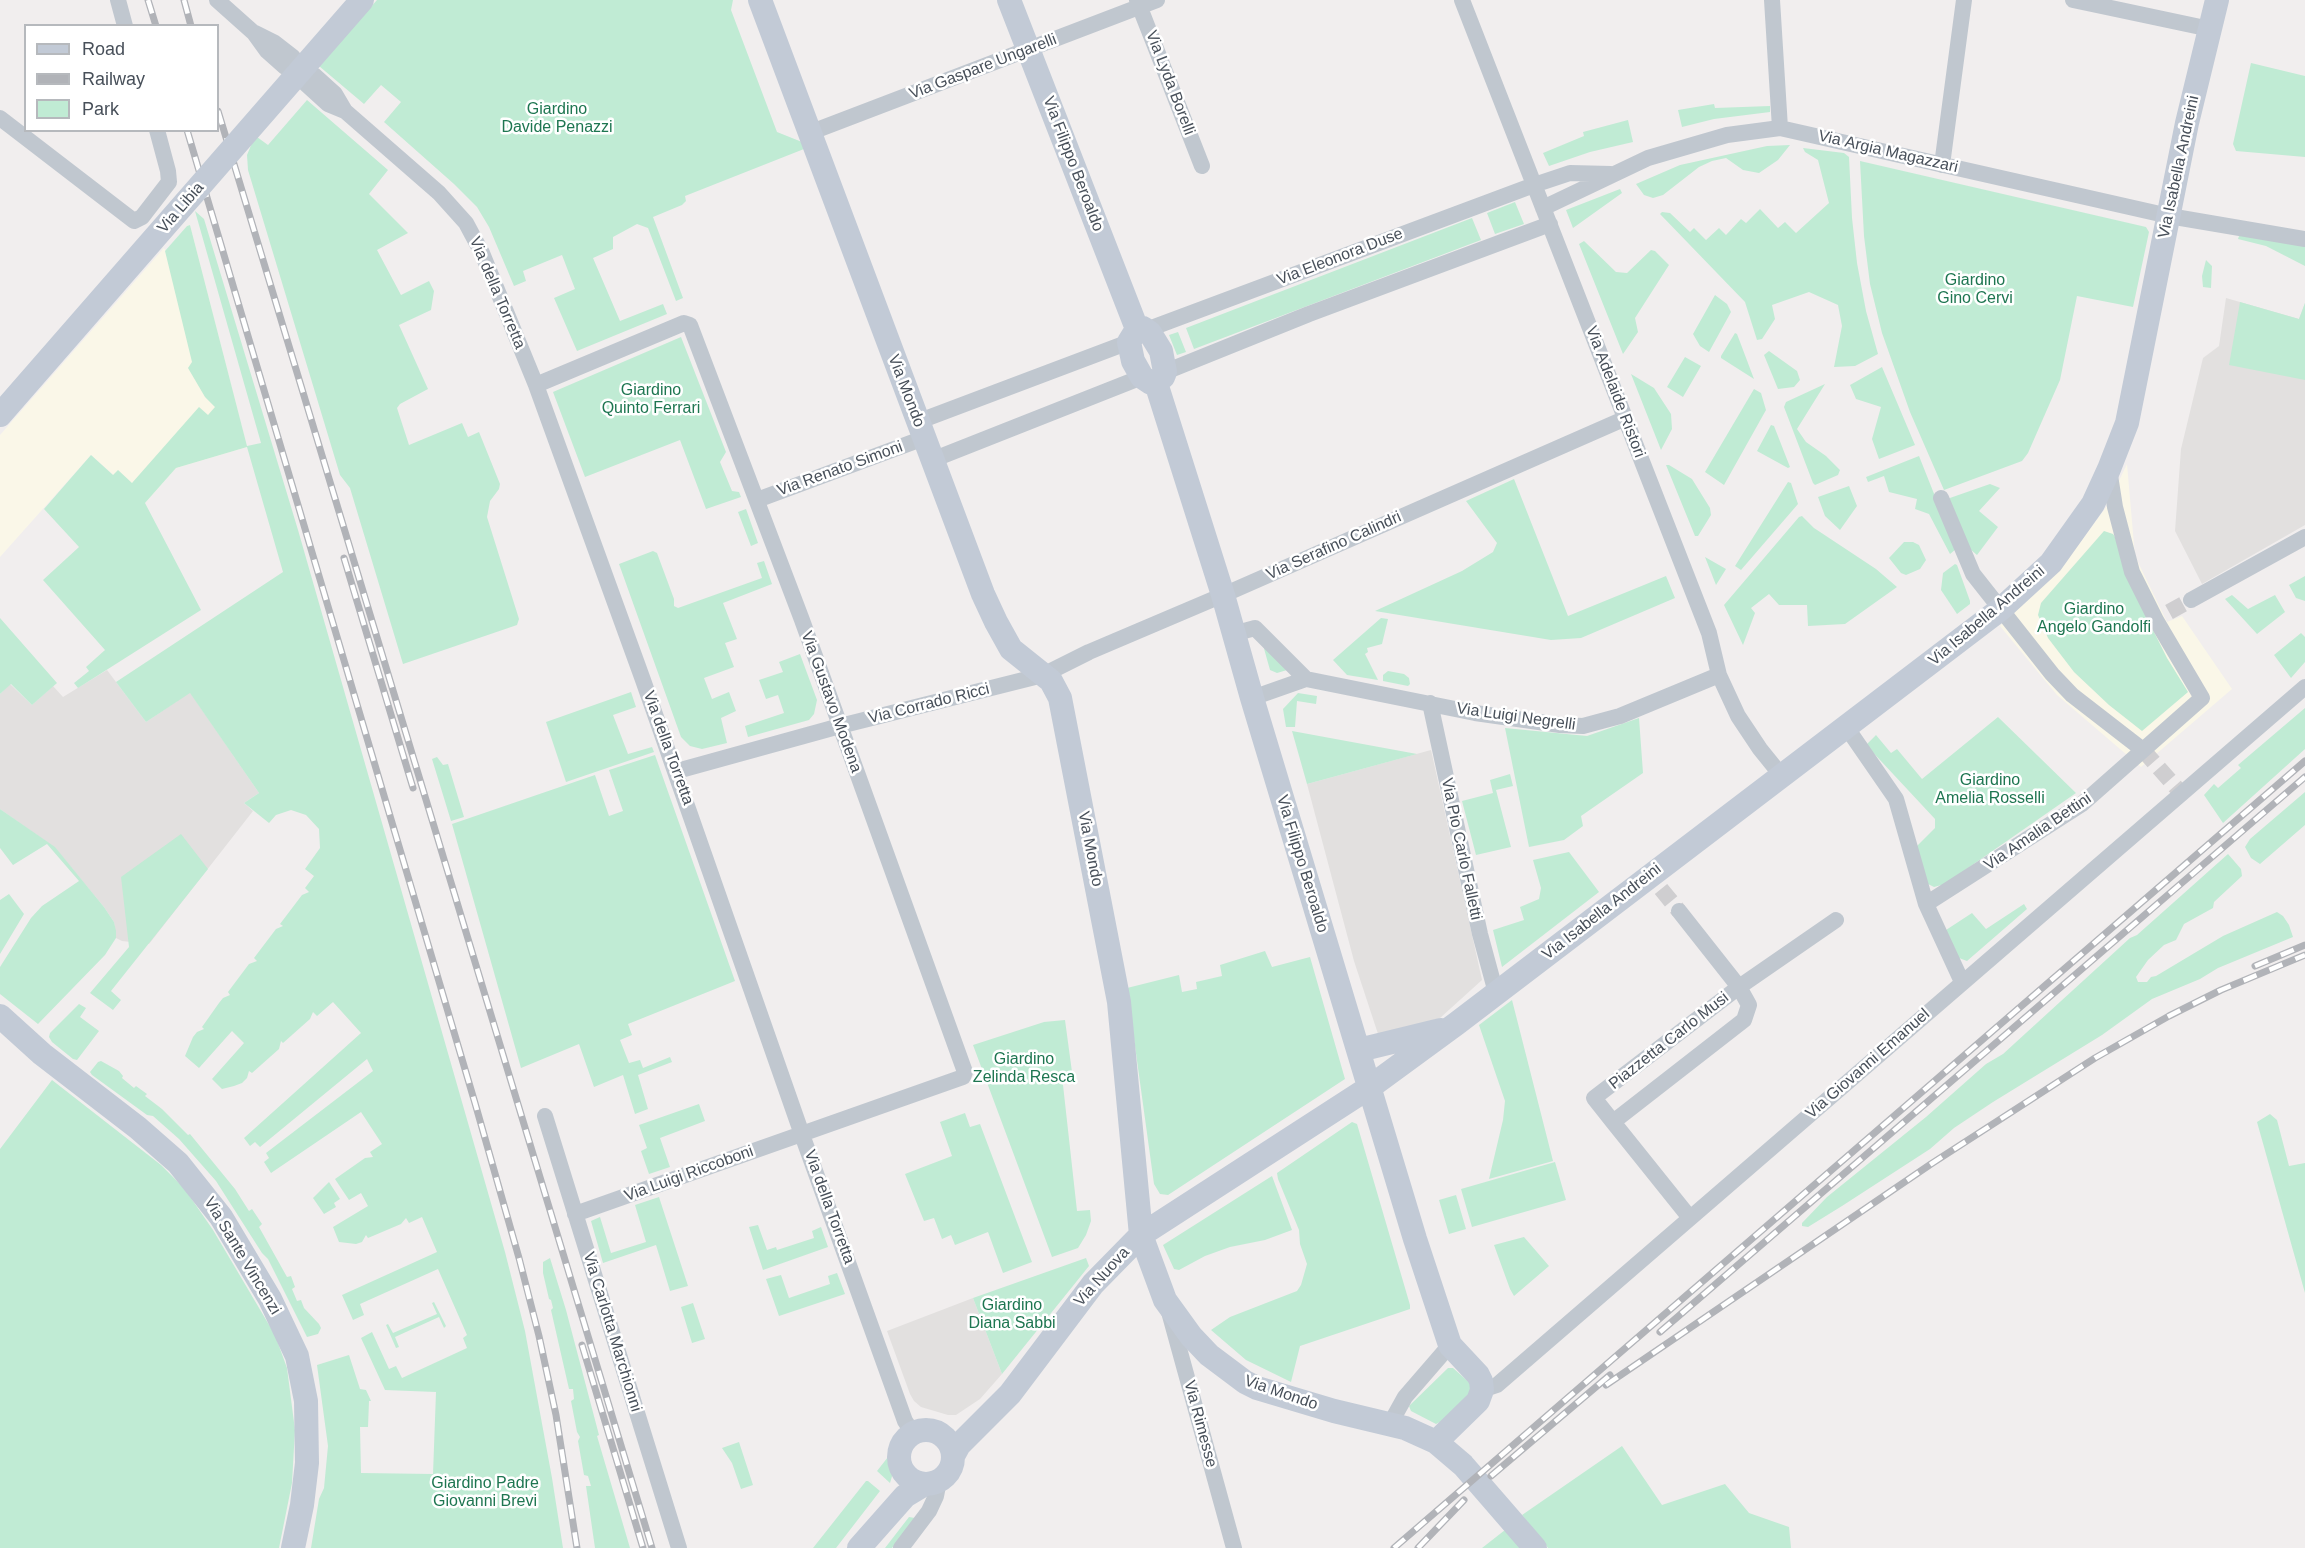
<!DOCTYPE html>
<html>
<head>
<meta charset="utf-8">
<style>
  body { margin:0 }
  #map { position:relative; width:2305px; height:1548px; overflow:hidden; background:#f1eeee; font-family:Arial,sans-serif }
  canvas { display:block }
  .legend { position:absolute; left:24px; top:24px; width:195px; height:108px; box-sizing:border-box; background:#fff; border:2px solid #b6b9bd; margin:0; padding:8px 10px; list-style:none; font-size:18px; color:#48505a }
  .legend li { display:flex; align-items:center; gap:12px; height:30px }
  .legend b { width:30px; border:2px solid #b6b9bd }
</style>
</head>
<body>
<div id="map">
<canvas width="2305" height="1548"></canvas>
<ul class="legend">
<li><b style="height:8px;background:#c2cad6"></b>Road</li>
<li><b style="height:8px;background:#b1b3b8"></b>Railway</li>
<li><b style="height:16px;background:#c0ebd4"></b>Park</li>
</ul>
</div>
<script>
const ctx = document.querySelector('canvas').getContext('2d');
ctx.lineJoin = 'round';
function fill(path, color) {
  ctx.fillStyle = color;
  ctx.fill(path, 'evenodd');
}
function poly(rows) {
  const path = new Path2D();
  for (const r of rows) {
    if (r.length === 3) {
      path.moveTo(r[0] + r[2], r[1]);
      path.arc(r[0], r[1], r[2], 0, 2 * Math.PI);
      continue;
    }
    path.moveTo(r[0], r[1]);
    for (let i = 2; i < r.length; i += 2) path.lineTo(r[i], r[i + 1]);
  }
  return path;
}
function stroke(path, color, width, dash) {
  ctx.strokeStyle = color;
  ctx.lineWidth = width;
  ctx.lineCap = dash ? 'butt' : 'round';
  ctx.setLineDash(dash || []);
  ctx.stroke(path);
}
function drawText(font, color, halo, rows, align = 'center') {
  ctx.font = font + ' Arial,sans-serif';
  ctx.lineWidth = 5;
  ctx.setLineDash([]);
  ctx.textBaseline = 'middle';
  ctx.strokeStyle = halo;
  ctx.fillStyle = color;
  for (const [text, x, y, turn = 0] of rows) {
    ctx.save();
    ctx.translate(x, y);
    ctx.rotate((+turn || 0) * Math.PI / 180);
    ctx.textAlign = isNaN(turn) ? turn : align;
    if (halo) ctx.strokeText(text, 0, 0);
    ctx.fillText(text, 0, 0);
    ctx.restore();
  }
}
fill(poly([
  [190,225,247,447,176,468,145,503,91,455,0,557,0,435,164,248,166,251,187,226],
  [2127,464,2135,556,2167,622,2182,616,2232,689,2141,767,2057,695,2000,626,2014,609,2079,544,2107,506]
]), '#faf7e8');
fill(poly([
  [2226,298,2299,319,2305,303,2305,525,2202,584,2175,531,2181,449,2203,358,2219,346],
  [107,670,146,722,190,692,259,793,244,803,253,811,149,944,122,941,116,938,114,922,104,907,55,848,0,809,0,694,10,684,32,705,53,686,63,697],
  [1431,750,1482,980,1440,1018,1379,1037,1354,961,1307,784],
  [973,1298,1002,1374,980,1399,956,1415,948,1415,921,1407,914,1401,910,1394,887,1331]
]), '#e2e0df');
fill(poly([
  [377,0,733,0,731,10,777,132,802,142,804,149,685,196,686,201,682,205,653,217,683,298,676,301,648,228,637,224,613,237,613,249,593,258,620,321,663,304,667,314,577,351,554,298,575,289,562,255,523,271,526,281,514,286,489,227,477,207,454,184,384,122,401,102,381,85,364,104,319,66],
  [2251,63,2305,76,2305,157,2236,151,2233,144],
  [307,100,388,170,369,194,408,233,377,250,401,295,429,281,434,291,431,310,399,325,428,389,400,404,397,408,409,445,462,423,468,437,479,432,500,484,499,489,490,501,487,517,519,619,517,625,403,664,350,488,340,475,248,170,247,155,252,143,257,137,268,145],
  [1714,104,1715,108,1770,106,1770,112,1714,119,1682,127,1678,110],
  [1628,120,1633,142,1590,152,1549,166,1543,153,1584,136,1583,132],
  [1790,145,1778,160,1759,173,1743,170,1726,158,1712,161,1699,167,1663,195,1653,198,1644,195,1636,184,1680,165,1767,146],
  [1803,148,1844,153,1849,157,1852,218,1857,263,1866,311,1878,354,1855,366,1834,367,1842,326,1838,305,1809,292,1772,305,1775,319,1762,339,1757,340,1745,302,1660,214,1662,212,1670,213,1690,232,1694,228,1706,240,1719,228,1726,235,1741,219,1746,223,1760,209,1778,228,1785,222,1796,233,1829,203,1818,160,1805,152],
  [1860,161,2146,227,2149,232,2133,307,2077,296,2060,380,2028,453,2022,461,1944,490,1910,412,1882,333,1870,284,1864,236],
  [1620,189,1622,193,1573,228,1566,210],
  [1515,202,1524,224,1495,234,1487,213],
  [195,211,204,219,298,530,505,1252,525,1331,552,1478,563,1548,311,1548,319,1499,324,1488,328,1446,317,1365,349,1355,360,1389,366,1390,371,1401,369,1401,368,1427,360,1427,361,1473,433,1474,436,1392,385,1390,361,1338,372,1332,389,1369,396,1366,402,1378,467,1348,463,1338,467,1335,438,1269,360,1304,364,1315,353,1320,342,1295,437,1252,422,1217,409,1223,406,1218,401,1224,368,1238,366,1235,362,1242,356,1244,339,1242,333,1227,368,1206,361,1193,349,1200,335,1179,365,1158,373,1157,370,1152,382,1144,361,1112,271,1173,264,1162,269,1158,266,1153,373,1071,367,1059,260,1147,255,1142,250,1146,244,1138,361,1033,333,1002,317,1016,313,1012,310,1019,283,1043,281,1041,279,1049,252,1073,249,1071,247,1078,242,1083,234,1086,222,1089,212,1079,244,1043,232,1031,199,1068,185,1056,193,1037,197,1032,204,1029,202,1027,219,1003,223,998,230,995,228,992,249,964,257,961,254,958,276,929,283,926,280,924,302,895,309,892,305,888,314,876,305,869,320,848,319,829,306,815,291,810,276,815,269,823,244,803,259,793,190,693,146,722,116,682,283,572,247,447,176,468,145,503,201,610,78,688,74,683,89,671,86,667,105,650,43,580,79,547,44,509,91,455,113,475,118,470,132,483,199,407,208,415,215,407,205,397,188,368,192,362,165,251,187,226,190,225,247,446,261,443],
  [1472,218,1481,240,1194,349,1186,328],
  [2240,233,2305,246,2305,266,2266,246,2238,239],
  [1584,241,1616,272,1627,273,1651,250,1655,251,1669,265,1635,318,1638,332,1623,354,1579,244],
  [2206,260,2212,266,2211,288,2203,287,2202,276],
  [1715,295,1727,304,1731,312,1709,352,1700,346,1693,334],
  [2240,302,2299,319,2305,303,2305,380,2229,365],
  [1178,332,1186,352,1177,355,1169,335],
  [1735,333,1737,334,1754,379,1721,358,1721,356],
  [681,337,726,452,720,462,732,491,739,492,741,497,706,509,680,440,585,477,553,392],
  [1769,351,1797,371,1800,380,1794,387,1778,389,1764,355],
  [1685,357,1701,366,1683,397,1667,387],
  [1882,367,1915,445,1879,459,1872,439,1881,407,1856,399,1850,385],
  [1631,374,1654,388,1671,414,1672,429,1661,450],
  [1825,384,1797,429,1806,442,1826,456,1840,470,1838,475,1815,485,1813,483,1784,407,1786,402],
  [1754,389,1761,393,1766,410,1724,485,1705,472],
  [1771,425,1774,426,1790,467,1788,468,1757,451],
  [1919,456,1956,549,1950,554,1929,514,1915,509,1917,499,1889,492,1884,476,1868,482,1866,477],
  [1666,465,1669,465,1692,479,1710,508,1711,515,1698,536,1695,536],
  [1514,479,1568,616,1666,576,1675,598,1581,638,1551,640,1375,611,1462,571,1493,552,1497,543,1466,501],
  [1788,482,1791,483,1798,504,1741,570,1735,566],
  [1990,484,2000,488,1979,511,1998,527,1977,555,1970,549,1947,499],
  [1849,486,1857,506,1840,530,1825,516,1818,497],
  [746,509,758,543,751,546,738,512],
  [1802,516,1814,528,1876,569,1897,587,1845,624,1808,626,1807,605,1779,605,1769,594,1751,608,1755,613,1743,645,1724,605,1799,517],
  [2104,531,2113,534,2115,537,2131,586,2167,658,2188,692,2142,731,2109,705,2074,672,2048,638,2038,615,2041,603],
  [1904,542,1913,542,1919,545,1926,560,1920,569,1906,575,1901,573,1889,558],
  [653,551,657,553,674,599,674,606,678,608,762,578,757,563,764,561,772,584,723,603,737,639,725,643,734,667,704,678,712,699,729,692,736,711,721,718,727,743,702,749,690,746,681,737,619,564],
  [1705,557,1726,569,1716,585],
  [1955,564,1957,565,1970,601,1970,604,1957,614,1941,590,1943,573],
  [2305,576,2305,601,2296,598,2289,585],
  [2232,595,2248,609,2275,595,2285,612,2257,634,2225,599],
  [0,618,57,683,32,705,11,684,0,694],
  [1381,618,1388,619,1382,644,1367,648,1368,652,1365,654,1378,680,1347,675,1333,660],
  [2301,633,2305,637,2305,662,2291,678,2274,655],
  [1263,645,1287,670,1277,673,1270,670],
  [800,654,817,700,814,714,809,720,748,737,745,726,784,713,778,695,766,699,759,680,783,672,779,662],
  [1388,671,1404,674,1409,678,1410,684,1408,686,1383,681,1383,675],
  [631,692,636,707,613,715,628,754,652,747,654,752,566,782,546,722],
  [1298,693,1317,696,1316,704,1297,701,1295,727,1286,727,1283,709],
  [2305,708,2305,749,2223,823,2204,795,2214,784,2218,788,2241,768,2238,765],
  [1998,717,2076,793,1945,884,1934,887,1926,883,1917,846,1935,828,1935,819,1866,745,1876,735,1891,753,1897,749,1922,779],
  [1639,718,1643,773,1581,816,1583,826,1564,840,1529,847,1505,728,1587,736],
  [1292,731,1417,754,1307,784],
  [655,755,735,981,628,1024,632,1035,620,1040,629,1063,640,1060,643,1068,670,1057,672,1062,638,1075,648,1109,635,1114,623,1075,594,1087,579,1044,521,1068,452,824,595,775,609,816,623,811,609,770],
  [437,757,443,765,448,764,464,817,451,821,432,759],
  [1510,774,1513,786,1496,790,1511,847,1476,855,1462,801,1493,793,1490,780],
  [2305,792,2305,825,2260,864,2251,858,2245,847,2250,839],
  [0,809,55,847,104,907,114,922,116,931,116,938,105,955,38,1024,0,994,0,967,31,918,42,906,79,881,47,844,13,865,0,848],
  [181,834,208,869,111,991,121,1000,113,1010,90,993,129,947,121,877],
  [1569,852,1599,892,1502,967,1493,930,1524,920,1520,907,1539,899,1541,888,1533,860],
  [2228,854,2241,869,2242,876,2214,902,2213,908,2184,924,2176,940,2164,945,2148,960,2136,977,2138,982,2147,982,2151,977,2156,976,2223,936,2277,912,2283,916,2289,925,2293,937,2218,968,2200,979,2152,999,2102,1035,1993,1102,1954,1128,1930,1149,1842,1206,1808,1227,1802,1226,1802,1223,1827,1197,1926,1117,1986,1064,2003,1054,2130,938,2137,935],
  [9,894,24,914,0,954,0,900],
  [2024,904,2027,909,1967,961,1959,958,1946,930,1972,913,1986,929],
  [1265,951,1272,967,1310,957,1345,1079,1168,1195,1160,1194,1154,1184,1127,988,1179,975,1182,992,1197,989,1196,982,1222,976,1220,965],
  [1512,1000,1553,1161,1489,1179,1503,1120,1505,1101,1479,1025],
  [79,1004,86,1008,80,1017,99,1031,77,1060,73,1059,52,1042,49,1037,50,1033],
  [1065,1020,1072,1072,1062,1076,1077,1211,1090,1210,1091,1221,1086,1235,1078,1248,1052,1257,973,1045,1044,1022],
  [101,1061,119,1071,123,1076,122,1078,134,1088,136,1086,147,1094,145,1096,162,1109,188,1135,190,1134,235,1189,249,1211,252,1209,262,1224,259,1227,287,1277,291,1276,295,1287,292,1289,297,1301,301,1300,304,1308,319,1324,321,1328,318,1334,307,1337,268,1259,262,1253,216,1181,179,1139,153,1116,147,1115,92,1075,90,1072,98,1062],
  [52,1080,161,1165,184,1188,213,1230,275,1335,287,1368,295,1430,292,1483,279,1548,0,1548,0,1149],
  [699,1104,705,1121,660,1138,670,1167,649,1174,641,1151,647,1148,639,1125],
  [965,1113,970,1127,980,1124,1032,1262,1003,1273,988,1232,955,1245,951,1235,942,1239,934,1218,924,1221,905,1174,952,1156,940,1122],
  [2270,1114,2277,1120,2289,1166,2305,1163,2305,1293,2257,1122],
  [1352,1122,1357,1124,1410,1305,1410,1309,1300,1346,1291,1382,1246,1360,1211,1330,1230,1317,1297,1291,1301,1285,1307,1264,1300,1244,1299,1230,1278,1179,1277,1173],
  [1555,1162,1566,1200,1472,1227,1461,1189],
  [1272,1176,1292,1230,1265,1240,1230,1247,1205,1256,1179,1270,1174,1269,1163,1245],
  [329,1182,340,1199,334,1203,336,1207,324,1214,313,1198],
  [1456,1195,1466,1229,1449,1234,1439,1200],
  [659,1197,688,1286,670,1291,656,1245,603,1263,591,1221,600,1217,611,1253,646,1242,635,1205],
  [758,1225,767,1250,776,1247,777,1250,814,1238,812,1231,821,1227,828,1247,763,1270,749,1227],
  [1524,1237,1549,1266,1514,1296,1510,1289,1494,1245],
  [550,1258,566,1310,599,1435,597,1436,630,1548,595,1548,586,1486,591,1486,588,1476,584,1475,578,1441,580,1437,577,1432,571,1401,574,1399,573,1389,569,1389,551,1310,553,1308,551,1300,549,1299,543,1273,543,1262],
  [1086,1258,1089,1266,1002,1374,973,1298],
  [837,1273,845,1294,779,1316,766,1279,781,1275,789,1298,830,1284,828,1276],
  [434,1302,446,1326,444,1328,439,1317,395,1337,399,1347,396,1348,386,1325,388,1324,393,1333,437,1314,432,1303],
  [693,1303,705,1339,692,1343,681,1307],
  [1448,1368,1453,1368,1471,1384,1471,1393,1442,1421,1436,1424,1411,1411,1409,1406],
  [739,1442,753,1485,741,1489,732,1463,722,1448],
  [1622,1446,1662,1505,1725,1484,1749,1513,1789,1527,1791,1548,1548,1548,1522,1515],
  [888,1457,893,1473,890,1483,877,1471],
  [866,1481,868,1481,880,1491,836,1548,813,1548],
  [909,1517,915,1518,892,1548,885,1548],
  [1505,1530,1520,1548,1482,1548]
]), '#c0ebd4');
stroke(poly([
  [2169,612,2191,600],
  [2143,750,2181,793],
  [1661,889,1679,911]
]), '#cfced0', 16, [16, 8]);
stroke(poly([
  [118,0,125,26],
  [217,0,254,33,267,51,285,67],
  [1137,0,1202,166],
  [1462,0,1709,633,1719,675,1738,716,1760,749,1781,775],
  [1772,0,1780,128],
  [2073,0,2210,29],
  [255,33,275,43,293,57],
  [314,75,335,94,345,111],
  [306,84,328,104,345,111,439,193,466,223,482,253,536,385,643,680,805,1143,905,1421,913,1433],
  [0,118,134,221,142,217,169,182,168,171,157,130],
  [809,133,1157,0],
  [1942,165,1964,0],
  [1543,208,1648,158,1727,135,1780,128,2169,216,2305,239],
  [1146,330,1534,185,1570,173,1611,174],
  [1165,372,1309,314,1550,224],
  [536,385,684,323,690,325,802,620,965,1072,963,1077,575,1214],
  [917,422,1129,342],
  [932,460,1142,377],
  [1941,498,1973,574,2052,674,2072,695,2143,750],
  [757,500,924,438],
  [2191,600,2305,537],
  [1233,634,1255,628,1306,679],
  [1252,698,1306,679,1475,713,1560,725,1583,726,1620,716,1719,675],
  [1430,703,1480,934,1496,993],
  [1847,728,1896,799,1926,904,1962,982],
  [677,771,840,726,1043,675,1089,652,1223,595,1626,418],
  [1926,904,2082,804,2202,698,2156,620,2132,572,2115,507,2109,469],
  [1679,911,1739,987,1836,920],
  [545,1116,679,1548],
  [1613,1122,1744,1020,1749,1005,1739,987,1594,1098,1613,1122,1690,1218],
  [1169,1312,1234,1548],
  [1482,1390,1497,1385,2305,687],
  [1390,1424,1405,1397,1450,1345],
  [901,1548,929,1511,936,1496,939,1481]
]), '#c0c7cf', 16);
stroke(poly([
  [760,0,983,594,996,622,1011,649,1051,681,1060,698,1119,1002,1141,1235,1165,1300,1191,1336,1209,1355,1245,1382,1257,1388,1334,1411,1405,1428,1436,1442,1463,1465,1535,1548],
  [1009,0,1137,329],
  [1137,329,1143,328,1150,333,1161,351,1165,372,1163,377,1156,383],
  [1137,329,1129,342,1133,361,1142,377,1151,383,1156,383],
  [1156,383,1223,595,1252,698,1415,1239,1450,1345,1478,1375,1481,1381,1482,1390,1478,1401,1436,1442],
  [0,1016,42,1054,138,1128,178,1163,221,1217,270,1299,297,1356,306,1401,307,1463,302,1505,293,1548],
  [1359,1050,1441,1030],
  [926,1457,27],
  [953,1456,959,1445,1010,1394,1093,1284,1141,1235,1370,1087,1456,1024,2002,608,2051,563,2093,504,2109,469,2127,423,2187,123,2217,0],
  [859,1548,905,1496,925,1484]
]), '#c2cad6', 24);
const rail = poly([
  [148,0,156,26],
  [184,0,191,26],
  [218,111,652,1548],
  [187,130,475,1103,519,1258,539,1336,556,1415,577,1548],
  [344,558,413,788],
  [2255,966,2305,945],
  [1660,1332,2305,777],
  [582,1345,643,1548],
  [1606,1385,1931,1164,2095,1058,2169,1016,2221,990,2305,955],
  [1491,1476,1610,1375],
  [1394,1548,2305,761],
  [1418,1548,1464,1500]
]);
stroke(rail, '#b1b3b8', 7);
stroke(rail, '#fff', 4.5, [14]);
stroke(poly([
  [0,415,362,0]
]), '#c2cad6', 24);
drawText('16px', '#48505a', '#fff', [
  ["Via Gaspare Ungarelli",983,67,-21],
  ["Via Lyda Borelli",1170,83,69],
  ["Via Argia Magazzari",1888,152,13],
  ["Via Filippo Beroaldo",1073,164,69],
  ["Via Isabella Andreini",2179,167,-78],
  ["Via Libia",181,208,-49],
  ["Via Eleonora Duse",1340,257,-21],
  ["Via della Torretta",497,293,67],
  ["Via Mondo",906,391,69],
  ["Via Adelaide Ristori",1615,392,69],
  ["Via Renato Simoni",840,469,-20],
  ["Via Serafino Calindri",1334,546,-24],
  ["Via Isabella Andreini",1987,616,-40],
  ["Via Gustavo Modena",831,702,70],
  ["Via Corrado Ricci",929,704,-14],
  ["Via Luigi Negrelli",1516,717,8],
  ["Via della Torretta",668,748,70],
  ["Via Amalia Bettini",2038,832,-34],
  ["Via Mondo",1090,849,79],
  ["Via Pio Carlo Falletti",1461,849,78],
  ["Via Filippo Beroaldo",1302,864,73],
  ["Via Isabella Andreini",1602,912,-38],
  ["Piazzetta Carlo Musi",1669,1041,-38],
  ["Via Giovanni Emanuel",1868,1064,-41],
  ["Via Luigi Riccoboni",689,1174,-20],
  ["Via della Torretta",829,1207,70],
  ["Via Sante Vincenzi",242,1256,59],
  ["Via Nuova",1102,1277,-48],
  ["Via Carlotta Marchionni",612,1332,73],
  ["Via Mondo",1281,1393,19],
  ["Via Rimesse",1200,1424,75]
]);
drawText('16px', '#1e7651', '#fff', [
  ["Giardino",557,110],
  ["Davide Penazzi",557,128],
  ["Giardino",1975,281],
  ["Gino Cervi",1975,299],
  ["Giardino",651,391],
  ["Quinto Ferrari",651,409],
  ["Giardino",2094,610],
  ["Angelo Gandolfi",2094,628],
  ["Giardino",1990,781],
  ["Amelia Rosselli",1990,799],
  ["Giardino",1024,1060],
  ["Zelinda Resca",1024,1078],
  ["Giardino",1012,1306],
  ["Diana Sabbi",1012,1324],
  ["Giardino Padre",485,1484],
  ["Giovanni Brevi",485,1502]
]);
</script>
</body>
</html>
